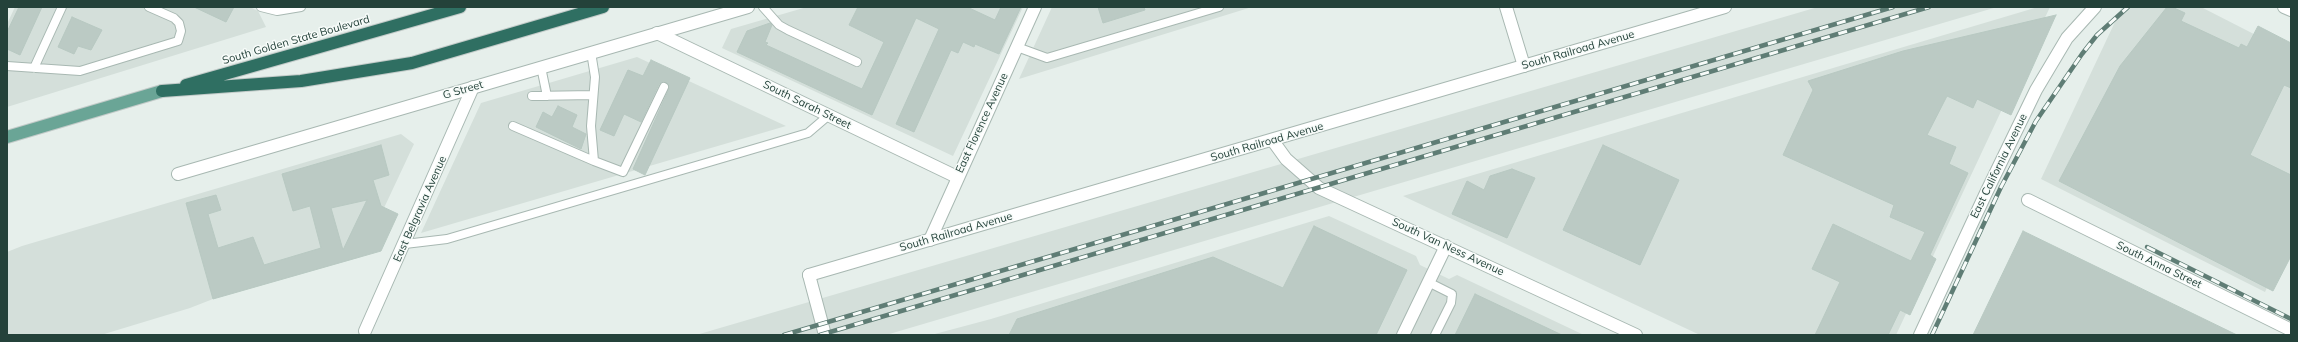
<!DOCTYPE html>
<html>
<head>
<meta charset="utf-8">
<style>
  body { margin:0 }
  #map { position:relative; width:2298px; height:342px; overflow:hidden; background:#e6efeb; font-family:Mulish,sans-serif }
  canvas { display:block }
  .frame { position:absolute; inset:0; border:8px solid #24423a; pointer-events:none }
</style>
</head>
<body>
<div id="map">
<canvas width="2298" height="342"></canvas>
<div class="frame"></div>
</div>
<script>
const ctx = document.querySelector('canvas').getContext('2d');
ctx.lineJoin = 'round';
function fill(path, color) {
  ctx.fillStyle = color;
  ctx.fill(path, 'evenodd');
}
function poly(rows) {
  const path = new Path2D();
  for (const r of rows) {
    path.moveTo(r[0], r[1]);
    for (let i = 2; i < r.length; i += 2) path.lineTo(r[i], r[i + 1]);
  }
  return path;
}
function stroke(path, color, width, dash) {
  ctx.strokeStyle = color;
  ctx.lineWidth = width;
  ctx.lineCap = dash ? 'butt' : 'round';
  ctx.setLineDash(dash || []);
  ctx.stroke(path);
}
function drawText(font, color, halo, rows, align = 'center') {
  ctx.font = font + ' Mulish,sans-serif';
  ctx.lineWidth = 3;
  ctx.setLineDash([]);
  ctx.textBaseline = 'middle';
  ctx.strokeStyle = halo;
  ctx.fillStyle = color;
  for (const [text, x, y, turn = 0] of rows) {
    ctx.save();
    ctx.translate(x, y);
    ctx.rotate((+turn || 0) * Math.PI / 180);
    ctx.textAlign = isNaN(turn) ? turn : align;
    if (halo) ctx.strokeText(text, 0, 0);
    ctx.fillText(text, 0, 0);
    ctx.restore();
  }
}
fill(poly([
  [15,7,250,7,258,11,266,27,7,107,7,24],
  [807,7,1023,7,953,156,722,48,731,29],
  [1052,7,1252,7,1019,79],
  [1818,7,1997,7,886,335,696,335],
  [2038,7,2050,7,1896,335,1700,335,1403,196],
  [2122,7,2201,7,2291,53,2291,237,2265,292,2041,179],
  [637,57,786,126,421,233,481,103],
  [401,134,414,144,361,257,213,299,190,308,101,335,7,335,7,252,22,246],
  [1329,216,1416,256,1420,265,1449,279,1457,275,1584,335,931,335,991,319]
]), '#d4dfda');
const building = poly([
  [19,7,42,7,20,55,7,49,7,32,19,7],
  [194,7,234,7,226,22,194,7],
  [858,7,967,7,995,20,1001,7,1021,7,999,54,975,44,974,47,963,42,958,53,951,50,914,132,896,124,939,29,916,18,872,115,737,52,747,31,770,23,772,25,765,42,768,43,766,45,862,89,884,42,849,25,858,7],
  [1098,7,1144,7,1145,10,1103,23,1098,7],
  [2167,7,2172,7,2185,13,2181,21,2239,48,2241,44,2247,47,2258,26,2291,43,2291,88,2284,85,2250,155,2291,175,2291,256,2273,291,2059,181,2120,66,2167,7],
  [2056,15,2011,115,1977,99,1973,108,1947,96,1927,135,1956,147,1949,164,1968,173,1930,255,1936,259,1910,315,1900,310,1888,335,1815,335,1840,282,1812,269,1833,224,1911,261,1925,232,1890,217,1894,205,1783,155,1813,90,1808,81,1903,51,2056,15],
  [72,17,102,30,91,50,78,46,74,54,58,47,72,17],
  [651,60,690,78,645,175,633,169,669,89,668,84,663,82,659,84,641,122,624,114,614,136,600,130,628,70,643,76,651,60],
  [558,106,577,115,572,127,586,134,581,149,536,127,543,112,552,117,558,106],
  [381,145,389,175,373,180,381,206,398,214,381,251,213,299,186,203,216,195,221,210,208,214,218,248,253,237,264,265,321,248,310,206,293,211,282,174,381,145],
  [367,200,343,250,331,208,367,200],
  [1603,145,1679,180,1640,265,1563,230,1603,145],
  [1512,169,1535,178,1507,238,1452,214,1467,181,1484,190,1490,176,1512,169],
  [1314,226,1407,270,1376,335,1009,335,1017,319,1213,257,1283,288,1314,226],
  [2023,231,2237,335,1973,335,2023,231],
  [1475,294,1562,335,1455,335,1475,294]
]);
fill(building, '#bbcac4');
stroke(building, '#b8c9c2', 1);
const service = poly([
  [261,7,277,11,301,7],
  [763,7,779,25,788,30,857,62],
  [1017,47,1047,58,1219,7],
  [591,52,595,77,591,126,594,161,623,172,664,87],
  [7,66,80,71,178,41,181,31,179,23,174,18,149,7],
  [541,67,547,96],
  [34,68,62,7],
  [532,96,593,95],
  [513,126,594,161],
  [405,244,447,239,808,133,829,115],
  [1428,282,1452,294,1451,303,1435,335]
]);
const minor = poly([
  [1506,7,1524,66],
  [2284,7,2291,10],
  [657,33,957,177],
  [2028,200,2291,330],
  [930,240,1035,7],
  [809,275,825,335],
  [365,331,473,87],
  [1403,335,1446,246],
  [1920,335,1986,193,2036,90,2067,38,2095,7]
]);
const tertiary = poly([
  [1273,141,1286,159,1319,188,1636,335],
  [178,174,748,7],
  [809,275,1725,7]
]);
const primary = poly([
  [7,137,162,91]
]);
const motorway = poly([
  [186,85,460,7],
  [162,91,301,81,412,63,603,7]
]);
stroke(service, '#a8b8b2', 10);
stroke(minor, '#a8b8b2', 14);
stroke(tertiary, '#a8b8b2', 14);
stroke(primary, '#c2cac8', 14);
stroke(motorway, '#c2cac8', 14);
stroke(service, '#fff', 8);
stroke(minor, '#fff', 12);
stroke(tertiary, '#fff', 12);
stroke(primary, '#6aa596', 12);
stroke(motorway, '#2f6f62', 12);
const rail = poly([
  [2147,247,2291,319],
  [784,335,1893,7],
  [820,335,1929,7],
  [1932,335,2001,187,2036,121,2082,54,2097,35,2128,7]
]);
stroke(rail, '#5f7d75', 4.5);
stroke(rail, '#f7fbf9', 3, [9]);
drawText('11px', '#24423a', '#f7fbf9', [
  ["South Golden State Boulevard",296,40,-16],
  ["South Railroad Avenue",1578,50,-16],
  ["G Street",463,90,-16],
  ["South Sarah Street",807,105,26],
  ["East Florence Avenue",982,123,-65],
  ["South Railroad Avenue",1267,142,-16],
  ["East California Avenue",1999,166,-64],
  ["East Belgravia Avenue",420,209,-66],
  ["South Railroad Avenue",956,232,-16],
  ["South Van Ness Avenue",1448,247,25],
  ["South Anna Street",2159,265,26]
]);
</script>
</body>
</html>
